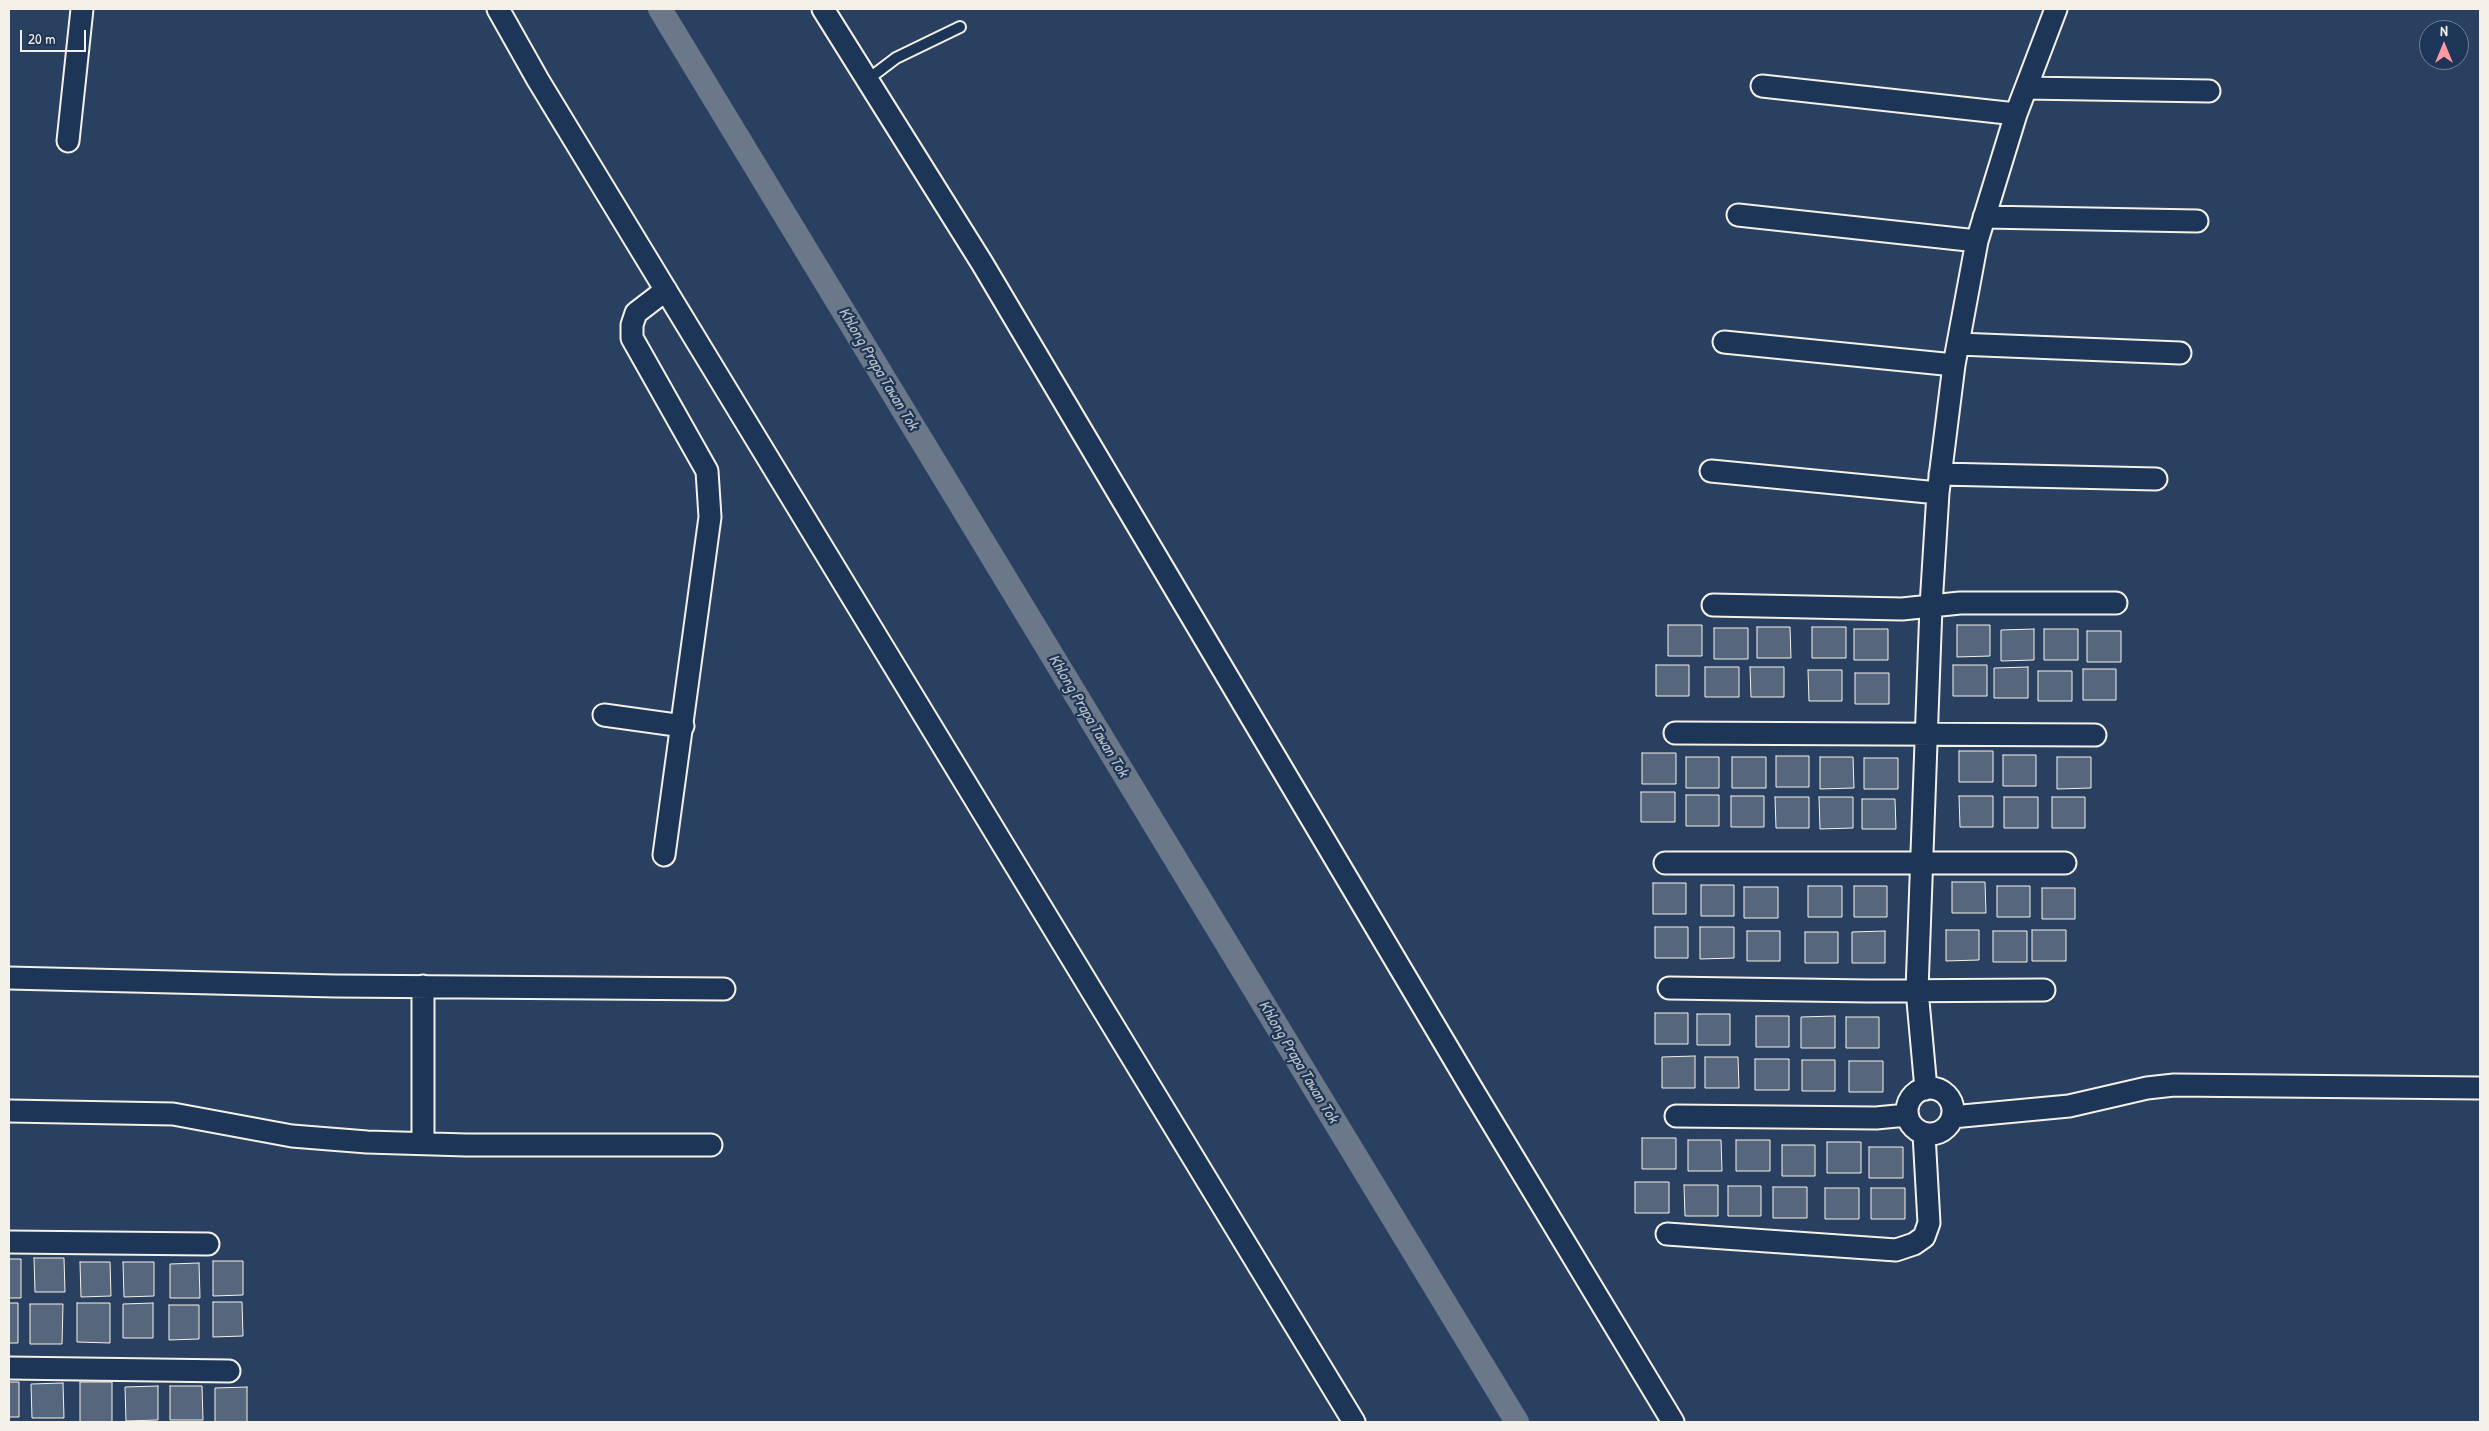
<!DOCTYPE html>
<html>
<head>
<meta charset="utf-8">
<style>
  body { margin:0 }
  #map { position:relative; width:2489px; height:1431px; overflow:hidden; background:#2a4060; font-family:"Patrick Hand",sans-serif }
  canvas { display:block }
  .frame { position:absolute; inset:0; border:10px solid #f4f1e8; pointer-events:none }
  .north { position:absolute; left:2419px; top:20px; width:50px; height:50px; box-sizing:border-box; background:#1d3557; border:1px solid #738091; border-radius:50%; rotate:0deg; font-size:14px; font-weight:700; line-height:20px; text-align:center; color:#f4f1e8 }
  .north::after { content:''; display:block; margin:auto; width:18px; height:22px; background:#ff9aa2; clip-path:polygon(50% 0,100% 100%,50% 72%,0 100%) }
  .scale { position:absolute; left:20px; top:30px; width:66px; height:22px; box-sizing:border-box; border:2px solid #f4f1e8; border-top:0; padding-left:6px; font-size:15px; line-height:18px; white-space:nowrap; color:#f4f1e8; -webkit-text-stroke:4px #1d3557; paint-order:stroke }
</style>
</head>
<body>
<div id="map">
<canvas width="2489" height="1431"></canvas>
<div class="frame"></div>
<div class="north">N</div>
<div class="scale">20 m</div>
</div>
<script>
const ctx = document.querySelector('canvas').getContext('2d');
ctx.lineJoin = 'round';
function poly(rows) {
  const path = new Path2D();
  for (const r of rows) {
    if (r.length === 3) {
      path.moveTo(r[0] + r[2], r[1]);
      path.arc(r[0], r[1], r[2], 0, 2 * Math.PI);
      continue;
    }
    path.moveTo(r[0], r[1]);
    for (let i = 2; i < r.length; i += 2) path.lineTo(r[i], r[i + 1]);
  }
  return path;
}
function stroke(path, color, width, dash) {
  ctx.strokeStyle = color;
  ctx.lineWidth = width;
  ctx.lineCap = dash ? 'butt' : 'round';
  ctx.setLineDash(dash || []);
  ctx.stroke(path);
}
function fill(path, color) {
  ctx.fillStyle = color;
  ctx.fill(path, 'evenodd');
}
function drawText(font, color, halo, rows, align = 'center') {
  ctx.font = font + ' "Patrick Hand",sans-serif';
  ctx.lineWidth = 4.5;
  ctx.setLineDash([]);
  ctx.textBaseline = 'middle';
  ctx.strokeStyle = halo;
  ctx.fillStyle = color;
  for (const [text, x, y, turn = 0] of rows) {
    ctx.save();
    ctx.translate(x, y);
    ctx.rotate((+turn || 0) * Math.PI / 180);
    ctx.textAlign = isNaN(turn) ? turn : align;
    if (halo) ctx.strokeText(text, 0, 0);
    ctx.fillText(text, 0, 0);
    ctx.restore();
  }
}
stroke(poly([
  [660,9,1517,1422]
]), '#6a788a', 24);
const building = poly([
  [1668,625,1702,625,1702,656,1668,656,1668,625],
  [1957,625,1990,625,1990,656,1957,657,1957,625],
  [1757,627,1790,627,1791,658,1757,658,1757,627],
  [1812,627,1846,627,1846,658,1812,658,1812,627],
  [1714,628,1748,628,1748,659,1714,659,1714,628],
  [1854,629,1888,629,1888,660,1854,660,1854,629],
  [2034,629,2034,660,2001,661,2001,630,2034,629],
  [2044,629,2078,629,2078,660,2044,660,2044,629],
  [2087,631,2121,631,2121,662,2087,662,2087,631],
  [1656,665,1689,665,1689,696,1656,696,1656,665],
  [1953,665,1987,665,1987,696,1953,696,1953,665],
  [1705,667,1739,667,1739,697,1705,697,1705,667],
  [1750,667,1784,667,1784,697,1751,697,1750,667],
  [2028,667,2028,698,1994,698,1994,668,2028,667],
  [2083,669,2116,669,2116,700,2083,700,2083,669],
  [1808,670,1842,670,1842,701,1809,701,1808,670],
  [2038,671,2072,671,2072,701,2038,701,2038,671],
  [1855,673,1889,673,1889,704,1855,704,1855,673],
  [1959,751,1993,751,1993,782,1959,782,1959,751],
  [1642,753,1676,753,1676,784,1642,784,1642,753],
  [2003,755,2036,755,2036,786,2003,786,2003,755],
  [1776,756,1809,756,1809,787,1776,787,1776,756],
  [1686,757,1719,757,1719,788,1686,788,1686,757],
  [1732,757,1766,757,1766,788,1732,788,1732,757],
  [1820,757,1853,757,1854,788,1820,789,1820,757],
  [2057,757,2091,757,2091,788,2057,789,2057,757],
  [1864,758,1898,758,1898,789,1864,789,1864,758],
  [1641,792,1675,792,1675,822,1641,822,1641,792],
  [1686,795,1719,795,1719,826,1686,826,1686,795],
  [1731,796,1764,796,1764,827,1731,827,1731,796],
  [1959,796,1993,796,1993,827,1960,827,1959,796],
  [1775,797,1809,797,1809,828,1776,828,1775,797],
  [1819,797,1853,797,1853,828,1820,829,1819,797],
  [2004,797,2038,797,2038,828,2004,828,2004,797],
  [2052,797,2085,797,2085,828,2052,828,2052,797],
  [1862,799,1895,799,1896,829,1862,829,1862,799],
  [1952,882,1985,882,1986,913,1952,913,1952,882],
  [1653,883,1686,883,1686,914,1653,914,1653,883],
  [1701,885,1734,885,1734,916,1701,916,1701,885],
  [1808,886,1842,886,1842,917,1808,917,1808,886],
  [1854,886,1887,886,1887,917,1854,917,1854,886],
  [1997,886,2030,886,2030,917,1997,917,1997,886],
  [1744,887,1778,887,1778,918,1744,918,1744,887],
  [2042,888,2075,888,2075,919,2042,919,2042,888],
  [1655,927,1688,927,1688,958,1655,958,1655,927],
  [1700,927,1734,927,1734,958,1700,959,1700,927],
  [1946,930,1979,930,1979,960,1946,961,1946,930],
  [2032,930,2066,930,2066,961,2032,961,2032,930],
  [1747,931,1780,931,1780,961,1747,961,1747,931],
  [1885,931,1885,963,1852,963,1852,932,1885,931],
  [1993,931,2027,931,2027,962,1993,962,1993,931],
  [1805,932,1838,932,1838,963,1805,963,1805,932],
  [1655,1013,1688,1013,1688,1044,1655,1044,1655,1013],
  [1697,1014,1730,1014,1730,1045,1697,1045,1697,1014],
  [1756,1016,1789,1016,1789,1047,1756,1047,1756,1016],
  [1835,1016,1835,1048,1801,1048,1801,1017,1835,1016],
  [1846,1017,1879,1017,1879,1048,1846,1048,1846,1017],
  [1695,1056,1695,1088,1662,1088,1662,1057,1695,1056],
  [1705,1057,1738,1057,1739,1088,1705,1088,1705,1057],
  [1755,1059,1789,1059,1789,1090,1755,1090,1755,1059],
  [1802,1060,1835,1060,1835,1091,1802,1091,1802,1060],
  [1849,1061,1883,1061,1883,1092,1849,1092,1849,1061],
  [1642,1138,1676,1138,1676,1169,1642,1169,1642,1138],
  [1688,1140,1721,1140,1722,1171,1688,1171,1688,1140],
  [1736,1140,1770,1140,1770,1171,1736,1171,1736,1140],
  [1827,1142,1861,1142,1861,1173,1827,1173,1827,1142],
  [1782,1145,1815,1145,1815,1176,1782,1176,1782,1145],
  [1869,1147,1903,1147,1903,1178,1869,1178,1869,1147],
  [1635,1182,1669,1182,1669,1213,1635,1213,1635,1182],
  [1684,1185,1718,1185,1718,1216,1685,1216,1684,1185],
  [1728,1186,1761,1186,1761,1216,1728,1216,1728,1186],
  [1773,1187,1807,1187,1807,1218,1773,1218,1773,1187],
  [1825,1188,1859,1188,1859,1219,1825,1219,1825,1188],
  [1871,1188,1905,1188,1905,1219,1871,1219,1871,1188],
  [34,1258,64,1258,65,1292,35,1292,34,1258],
  [9,1259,21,1259,21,1298,9,1298,9,1259],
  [213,1261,243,1261,243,1295,213,1296,213,1261],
  [80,1262,110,1262,111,1296,81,1297,80,1262],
  [123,1262,154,1262,154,1296,124,1297,123,1262],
  [199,1263,200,1298,170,1298,170,1264,199,1263],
  [213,1302,242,1302,243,1336,213,1337,213,1302],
  [9,1303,18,1303,18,1343,9,1343,9,1303],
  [77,1303,110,1303,110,1343,77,1342,77,1303],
  [153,1303,153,1338,123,1338,123,1304,153,1303],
  [30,1304,63,1304,62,1344,30,1344,30,1304],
  [169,1305,199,1305,199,1339,169,1340,169,1305],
  [9,1382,19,1382,19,1417,9,1417,9,1382],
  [80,1382,112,1382,112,1422,80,1422,80,1382],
  [63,1383,64,1418,32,1418,31,1384,63,1383],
  [158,1386,158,1420,126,1421,125,1387,158,1386],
  [170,1386,202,1386,203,1420,170,1420,170,1386],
  [247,1387,247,1422,215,1422,215,1388,247,1387]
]);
fill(building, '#56677d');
stroke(building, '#f4f1e8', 1);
const service = poly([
  [867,80,896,58,960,27]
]);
const minor = poly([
  [498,9,538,80,1354,1422],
  [823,9,982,263,1472,1089,1673,1422],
  [1762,86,2016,114],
  [2026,88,2209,91],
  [68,141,82,9],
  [1738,215,1977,241],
  [1984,217,2197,221],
  [1724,342,1954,365],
  [1958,344,2180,353],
  [1711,471,1938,493],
  [1940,474,2156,479],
  [1713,605,1902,609,1960,603,2116,603],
  [604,715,683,726],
  [1675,733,2095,735],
  [664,855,710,517,707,471,632,338,632,325,636,313,666,290],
  [1665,863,2065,863],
  [9,978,335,986,724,989],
  [423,986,423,1143],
  [1669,988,1868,991,2044,990],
  [1930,1111,23],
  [1926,1089,1917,990,1931,606,1938,493,1954,365,1977,241,2016,114,2056,9],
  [9,1111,173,1114,292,1136,367,1142,466,1145,711,1145],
  [1676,1116,1876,1118,1907,1115],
  [1952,1117,2069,1106,2147,1088,2174,1085,2480,1088],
  [1667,1234,1896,1250,1914,1244,1924,1237,1929,1223,1924,1134],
  [9,1242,208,1244],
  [9,1368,229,1371]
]);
stroke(service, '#f4f1e8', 14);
stroke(minor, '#f4f1e8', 25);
stroke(service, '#1d3557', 10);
stroke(minor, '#1d3557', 21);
drawText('italic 16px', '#bdc1c2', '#1d3557', [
  ["Khlong Prapa Tawan Tok",878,369,59],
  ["Khlong Prapa Tawan Tok",1088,716,59],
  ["Khlong Prapa Tawan Tok",1298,1062,59]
]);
</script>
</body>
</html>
